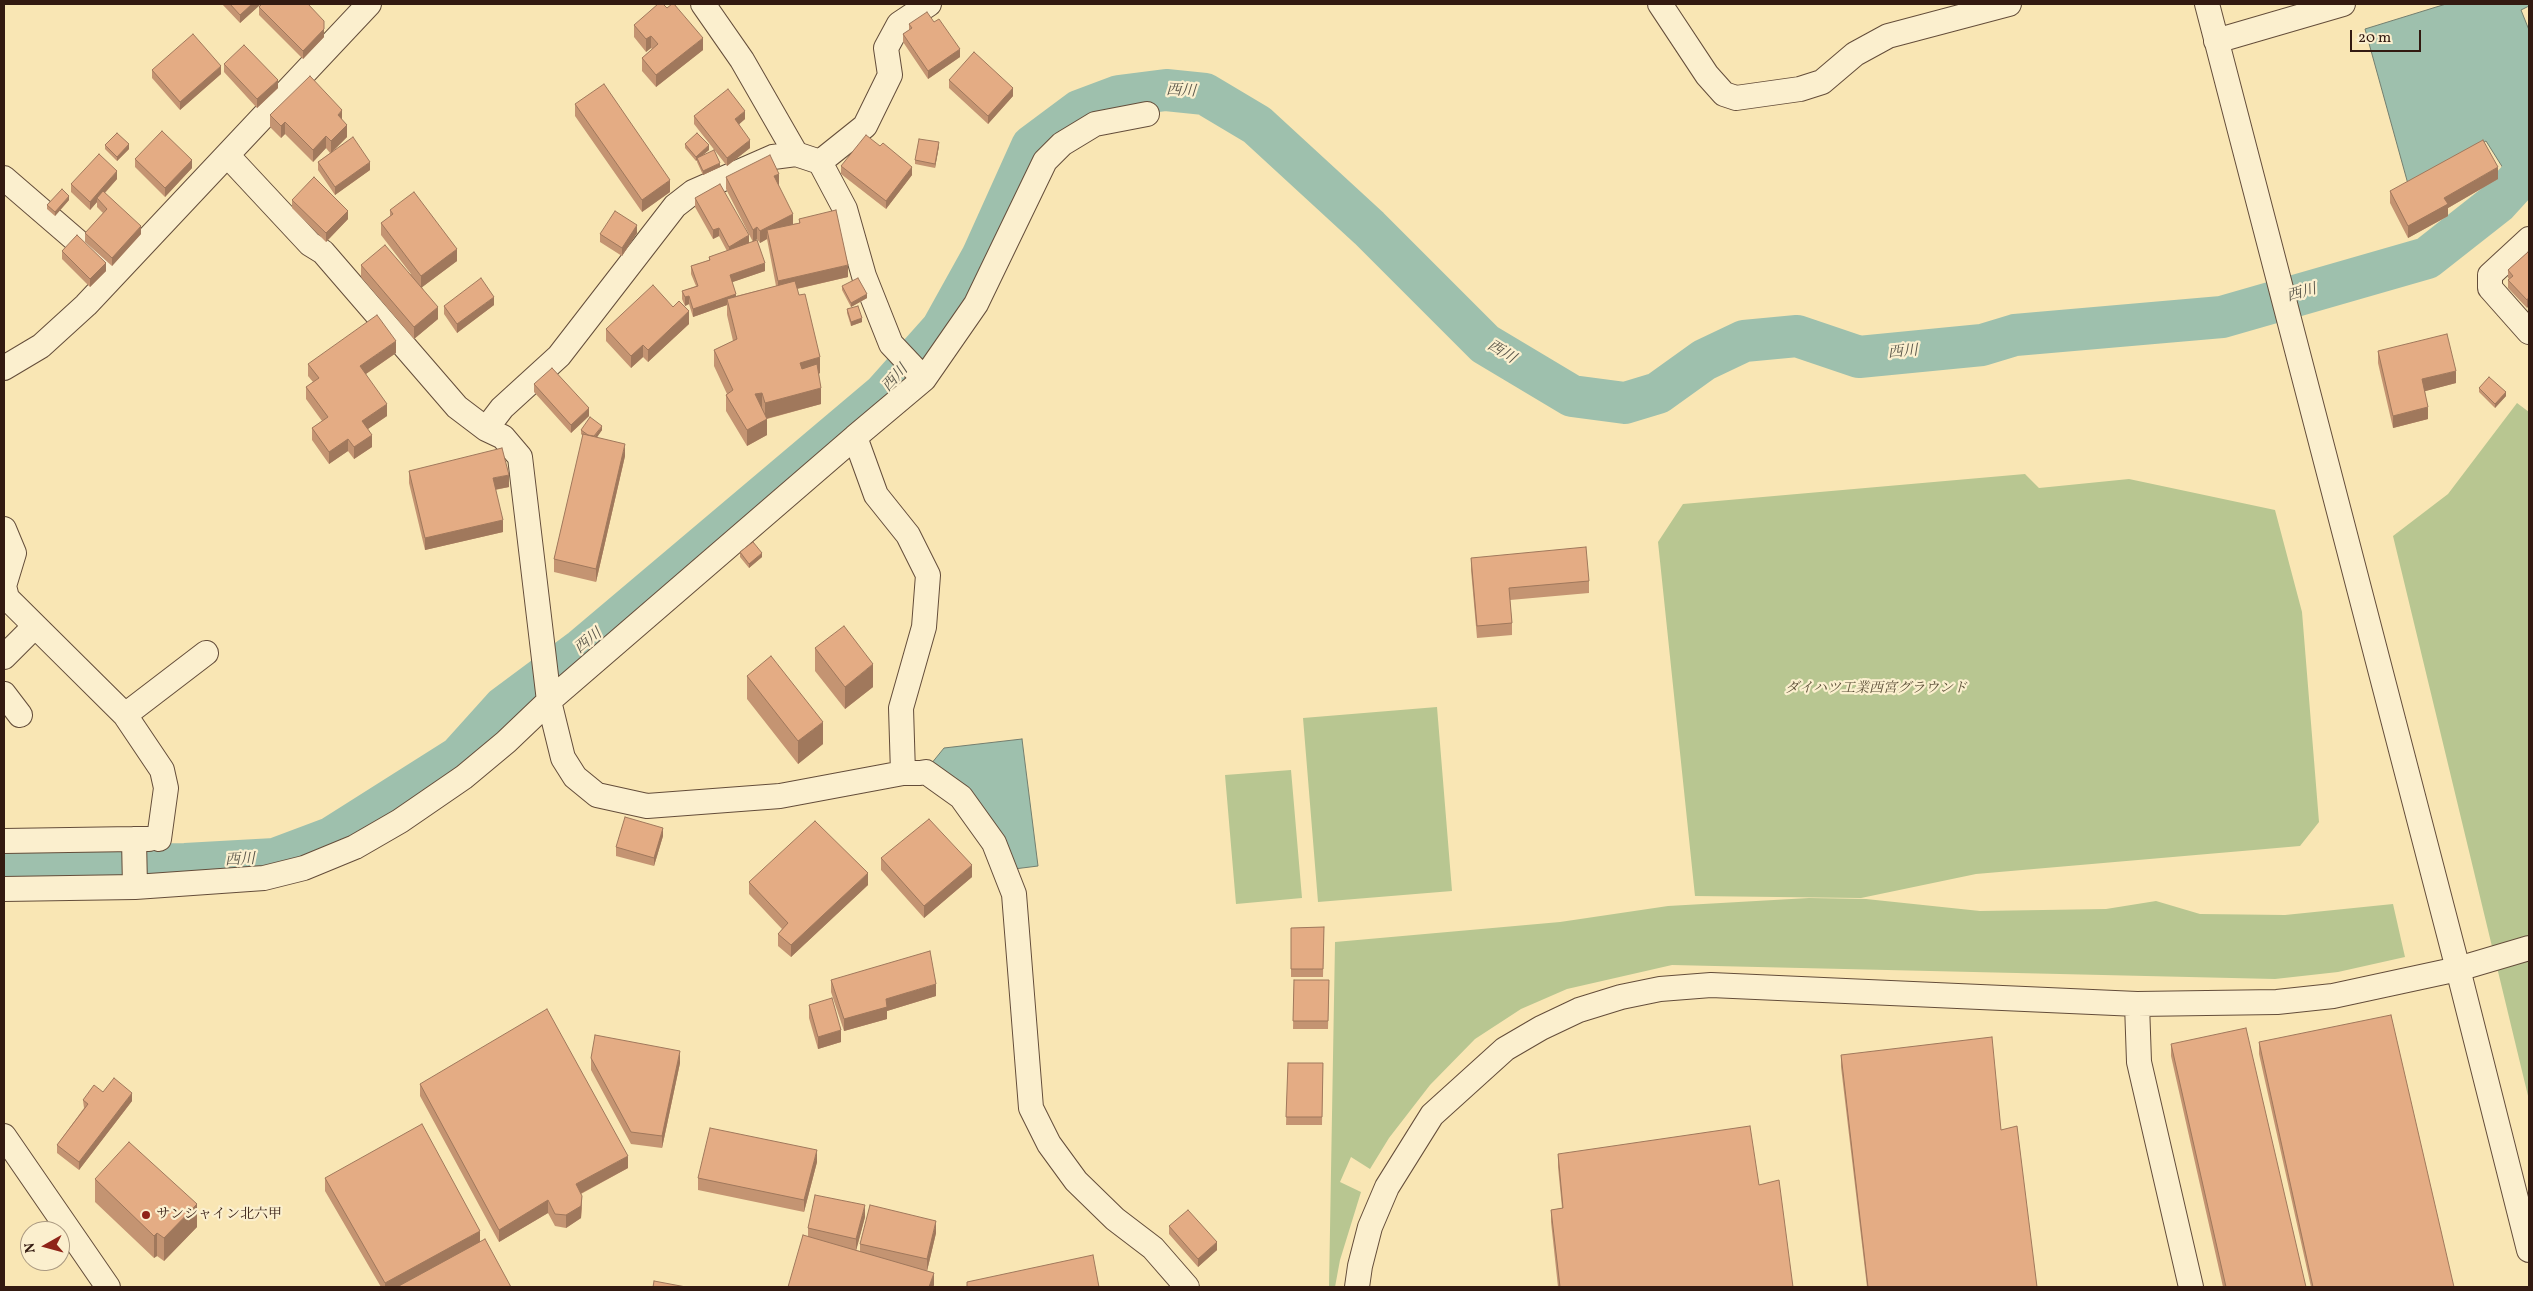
<!DOCTYPE html>
<html>
<head>
<meta charset="utf-8">
<style>
  body { margin:0 }
  #map { position:relative; width:2533px; height:1291px; overflow:hidden; background:#f9e6b4; font-family:Vollkorn,serif }
  canvas { display:block }
  .frame { position:absolute; inset:0; border:5px solid #331a11; pointer-events:none }
  .north { position:absolute; left:20px; top:1221px; width:50px; height:50px; box-sizing:border-box; background:#fbefce; border:1px solid #ab9a82; border-radius:50%; rotate:263deg; font-size:14px; font-weight:700; line-height:20px; text-align:center; color:#331a11 }
  .north::after { content:''; display:block; margin:auto; width:18px; height:22px; background:#8f2418; clip-path:polygon(50% 0,100% 100%,50% 72%,0 100%) }
  .scale { position:absolute; left:2350px; top:30px; width:71px; height:22px; box-sizing:border-box; border:2px solid #331a11; border-top:0; padding-left:6px; font-size:15px; line-height:18px; white-space:nowrap; color:#331a11; -webkit-text-stroke:4px #fbefce; paint-order:stroke }
</style>
</head>
<body>
<div id="map">
<canvas width="2533" height="1291"></canvas>
<div class="frame"></div>
<div class="north">N</div>
<div class="scale">20 m</div>
</div>
<script>
const ctx = document.querySelector('canvas').getContext('2d');
ctx.lineJoin = 'round';
function fill(path, color) {
  ctx.fillStyle = color;
  ctx.fill(path, 'evenodd');
}
function poly(rows) {
  const path = new Path2D();
  for (const r of rows) {
    path.moveTo(r[0], r[1]);
    for (let i = 2; i < r.length; i += 2) path.lineTo(r[i], r[i + 1]);
  }
  return path;
}
function stroke(path, color, width, dash) {
  ctx.strokeStyle = color;
  ctx.lineWidth = width;
  ctx.lineCap = dash ? 'butt' : 'round';
  ctx.setLineDash(dash || []);
  ctx.stroke(path);
}
function drawText(font, color, halo, rows, align = 'center') {
  ctx.font = font + ' Vollkorn,"Noto Serif JP",serif';
  ctx.lineWidth = 4.5;
  ctx.setLineDash([]);
  ctx.textBaseline = 'middle';
  ctx.strokeStyle = halo;
  ctx.fillStyle = color;
  for (const [text, x, y, turn = 0] of rows) {
    ctx.save();
    ctx.translate(x, y);
    ctx.rotate((+turn || 0) * Math.PI / 180);
    ctx.textAlign = isNaN(turn) ? turn : align;
    if (halo) ctx.strokeText(text, 0, 0);
    ctx.fillText(text, 0, 0);
    ctx.restore();
  }
}
fill(poly([
  [2517,403,2529,412,2529,1100,2393,536,2448,494],
  [2025,474,2039,488,2129,479,2275,510,2302,612,2319,822,2300,846,1976,874,1861,898,1695,896,1658,542,1683,504],
  [1437,707,1452,891,1318,902,1303,718],
  [1291,770,1302,898,1236,904,1225,775],
  [1809,898,1866,899,1980,911,2106,909,2156,901,2200,914,2285,915,2393,904,2405,957,2338,972,2275,979,1672,965,1567,989,1521,1009,1475,1039,1430,1085,1389,1138,1370,1169,1351,1157,1340,1182,1361,1192,1340,1260,1335,1287,1329,1287,1335,942,1560,922,1668,906]
]), '#b8c691');
const water = poly([
  [2446,4,2529,4,2529,6,2521,10,2529,30,2529,148,2503,168,2486,141,2408,184,2365,29,2446,4],
  [1022,739,1038,866,1014,869,931,764,944,748,1022,739]
]);
fill(water, '#9ec0ad');
stroke(water, '#737e6f', 1);
stroke(poly([
  [4,865,185,864,275,859,331,838,459,757,504,707,582,649,884,394,942,329,982,257,1032,146,1079,111,1119,96,1166,90,1205,94,1257,125,1369,228,1485,344,1572,396,1625,403,1658,393,1704,360,1744,341,1797,336,1859,357,1982,345,2015,335,2222,317,2427,258,2497,203,2529,168]
]), '#9ec0ad', 42);
const minor = poly([
  [703,4,742,60,796,154],
  [1660,4,1707,75,1724,94,1736,98,1800,89,1822,82,1855,54,1888,36,2009,4],
  [2207,4,2458,969,2529,1250],
  [2216,41,2343,4],
  [228,156,310,244,323,252,457,407,486,429,503,437,520,457,549,701,563,758,575,777,597,795,647,806,780,796,903,773,920,773,926,772,961,797,994,843,1014,894,1031,1108,1049,1144,1076,1181,1115,1219,1153,1248,1187,1287],
  [820,162,865,126,890,75,886,48,899,24,929,4],
  [4,178,99,260],
  [2529,239,2490,275,2490,288,2529,332],
  [4,368,41,346,86,305,369,4],
  [486,429,502,408,559,356,675,206,693,192,773,157,796,154,820,162,845,209,864,276,891,344,924,379],
  [4,529,14,553,4,586,7,598,125,715,162,770,166,788,159,839],
  [4,657,35,626],
  [4,694,20,715],
  [125,715,206,653],
  [903,773,901,708,924,627,928,575,908,535,876,495,855,437,924,379,976,304,1045,161,1062,144,1095,124,1147,114],
  [4,841,134,839],
  [135,887,134,839,149,839],
  [4,889,135,887,264,878,304,868,355,847,400,821,464,777,506,742,549,701,855,437],
  [2137,1004,2139,1062,2191,1287],
  [4,1136,108,1287],
  [1357,1287,1360,1266,1370,1227,1387,1187,1432,1115,1505,1049,1541,1028,1579,1010,1621,997,1660,989,1711,985,2137,1004,2277,1002,2333,996,2458,969,2529,948]
]);
stroke(minor, '#644d3a', 26);
stroke(minor, '#fbefce', 24);
fill(poly([
  [222,4,261,4,240,23],
  [259,7,324,37,303,59,259,15],
  [934,22,960,57,928,79,903,42,903,34,909,30,909,24],
  [634,25,703,50,656,87,642,71,642,58,652,49,651,48,646,52,634,37],
  [224,64,278,88,257,108,224,72],
  [152,70,221,74,180,110,152,78],
  [949,80,1013,96,988,124,949,88],
  [575,104,670,192,642,212,575,116],
  [270,115,342,120,347,137,333,151,370,170,335,195,318,170,318,162,330,153,326,148,313,162,285,134,281,138,270,127],
  [694,116,745,119,739,124,750,148,727,166,694,124],
  [685,144,709,150,701,156,720,167,703,175,697,162,697,159,696,161,685,148],
  [105,145,129,149,117,161,105,149],
  [939,146,935,168,915,164,915,160],
  [135,159,192,168,165,197,135,167],
  [841,166,912,175,886,209,841,174],
  [726,177,779,186,793,224,799,223,799,219,848,277,797,289,820,373,819,374,821,404,767,419,767,435,747,446,726,411,726,395,727,394,714,366,714,350,733,341,727,315,727,305,693,317,689,304,685,306,682,299,682,291,696,286,691,274,691,266,709,260,709,257,727,251,719,236,713,239,695,207,695,198,749,243,765,271,732,282,736,296,776,286,767,239,760,243,757,239,753,242,726,189],
  [117,179,105,193,141,234,112,266,85,242,85,233,103,213,97,207,97,202,90,210,71,192,71,184],
  [2498,179,2448,208,2448,216,2408,238,2390,203,2390,191],
  [69,200,55,216,47,209,47,205],
  [292,200,348,219,326,242,292,208],
  [390,210,457,261,422,287,438,319,414,339,361,277,361,265,411,274,381,235,381,223,390,217],
  [637,233,622,256,600,242,600,234],
  [62,251,106,271,90,287,62,259],
  [2528,252,2527,308,2508,288,2508,280,2509,279,2508,278,2508,270],
  [842,286,867,298,851,307,842,290],
  [494,305,457,333,444,314,444,306],
  [847,309,862,322,851,326,847,313],
  [689,324,648,362,643,357,631,368,606,341,606,329],
  [2378,351,2456,383,2425,391,2428,419,2393,428,2378,363],
  [396,353,366,374,387,416,368,429,372,447,354,459,348,451,329,464,312,440,312,428,322,421,306,399,306,387,313,382,308,376,308,364],
  [534,384,589,416,571,433,534,392],
  [2479,388,2506,396,2495,408,2479,392],
  [581,430,602,430,597,437,625,456,596,582,554,572,554,559,583,436,581,434],
  [409,471,509,487,495,490,503,532,425,550,409,483],
  [740,552,762,557,749,568,740,557],
  [1471,558,1589,581,1589,593,1510,600,1512,623,1512,635,1477,638,1471,570],
  [815,648,873,687,845,709,815,671],
  [747,676,823,744,798,764,747,699],
  [663,836,654,866,616,856,616,847],
  [881,858,972,877,924,918,881,870],
  [749,882,868,885,791,957,778,946,778,934,782,929,749,894],
  [1324,927,1323,977,1291,977,1291,928],
  [831,980,936,996,887,1011,887,1019,844,1031,831,992],
  [1294,980,1329,980,1328,1029,1293,1029],
  [809,1005,841,1042,818,1049,809,1018],
  [2259,1042,2454,1287,2311,1287,2259,1054],
  [2171,1044,2306,1287,2223,1287,2171,1056],
  [1841,1055,2001,1130,2037,1287,1867,1287,1841,1067],
  [591,1058,680,1063,662,1148,631,1144,591,1070],
  [1288,1063,1323,1063,1322,1125,1286,1125],
  [420,1084,628,1168,581,1194,582,1208,581,1218,566,1228,555,1226,548,1213,499,1242,420,1096],
  [103,1092,132,1101,79,1170,57,1153,57,1145,84,1108,83,1100],
  [1558,1154,1759,1185,1793,1287,1558,1287,1551,1222,1551,1210,1562,1208,1558,1167],
  [817,1162,804,1212,698,1190,698,1178],
  [325,1178,480,1242,511,1287,381,1287,325,1191],
  [95,1179,197,1227,164,1261,157,1256,154,1258,95,1202],
  [865,1217,856,1250,860,1251,860,1244,936,1233,927,1271,934,1285,933,1287,788,1287,808,1236,808,1228],
  [1169,1226,1217,1250,1198,1267,1169,1234]
]), '#c49472');
fill(poly([
  [252,4,261,4,240,23,240,15],
  [324,29,324,37,303,59,303,51],
  [651,36,651,48,646,52,646,39],
  [703,38,703,50,656,87,656,75],
  [960,49,960,57,928,79,928,71],
  [221,66,221,74,180,110,180,102],
  [278,80,278,88,257,108,257,99],
  [1013,88,1013,96,988,124,988,116],
  [342,110,342,122,338,115],
  [745,111,745,119,735,128,735,119],
  [285,122,285,134,281,138,281,126],
  [347,125,347,137,331,153,331,141],
  [326,136,326,148,313,162,313,150],
  [750,140,750,148,727,166,727,158],
  [939,142,939,146,935,168,935,164],
  [129,144,129,149,117,161,117,157],
  [709,145,709,150,696,161,696,157],
  [192,160,192,168,165,197,165,188],
  [370,162,370,170,335,195,335,187],
  [720,163,720,167,703,175,703,171],
  [912,167,912,175,886,209,886,201],
  [2498,167,2498,179,2448,208,2448,216,2408,238,2408,226,2444,198],
  [117,171,117,179,98,200,97,198,97,202,90,210,90,202],
  [779,174,779,186,774,188,774,176],
  [670,180,670,192,642,212,642,200],
  [69,196,69,200,55,216,55,212],
  [348,211,348,219,326,242,326,233],
  [793,214,793,226,767,230,767,239,760,243,760,231],
  [637,225,637,233,622,256,622,248],
  [141,226,141,234,112,266,112,258],
  [757,227,757,239,753,242,753,230],
  [719,228,719,236,713,239,713,230],
  [749,235,749,243,729,255,729,247],
  [457,249,457,261,421,288,421,276],
  [106,263,106,271,90,287,90,279],
  [765,263,765,271,730,283,730,275],
  [848,265,848,277,778,293,778,281],
  [736,294,736,302,727,299,727,305,693,317,693,309],
  [867,294,867,298,851,307,851,303],
  [689,296,689,304,685,306,685,297],
  [494,297,494,305,457,333,457,324],
  [2529,297,2529,306,2527,308,2527,300],
  [438,307,438,319,414,339,414,327],
  [689,311,689,324,648,362,648,350],
  [862,318,862,322,851,326,851,322],
  [396,341,396,353,360,378,360,366],
  [643,345,643,357,631,368,631,356],
  [820,357,820,373,800,379,800,363],
  [2456,371,2456,383,2422,392,2422,379],
  [821,388,821,404,765,419,765,403],
  [2506,392,2506,396,2495,408,2495,404],
  [762,393,762,409,755,410,755,394],
  [387,404,387,416,362,433,362,421],
  [2428,407,2428,419,2393,428,2393,416],
  [589,408,589,416,571,433,571,425],
  [767,419,767,435,747,446,747,430],
  [602,426,602,430,593,443,593,439],
  [372,435,372,447,354,459,354,447],
  [348,439,348,451,329,464,329,452],
  [625,444,625,456,596,582,596,569],
  [509,475,509,487,493,490,493,478],
  [503,520,503,532,425,550,425,538],
  [762,553,762,557,749,568,749,564],
  [873,664,873,687,845,709,845,687],
  [823,722,823,744,798,764,798,741],
  [663,828,663,836,654,866,654,858],
  [972,865,972,877,924,918,924,906],
  [868,873,868,885,791,957,791,945],
  [936,984,936,996,887,1011,887,1019,844,1031,844,1019,886,999],
  [841,1030,841,1042,818,1049,818,1037],
  [680,1051,680,1063,662,1148,662,1136],
  [132,1093,132,1101,79,1170,79,1162],
  [817,1150,817,1162,804,1212,804,1200],
  [628,1156,628,1168,576,1196,576,1184],
  [582,1196,581,1218,566,1228,566,1215],
  [548,1200,548,1213,499,1242,499,1230],
  [197,1204,197,1227,164,1261,164,1238],
  [865,1205,865,1217,856,1251,856,1239],
  [936,1221,936,1233,927,1271,927,1259],
  [480,1231,480,1243,400,1287,385,1287,385,1283],
  [157,1233,157,1256,154,1258,154,1236],
  [1217,1242,1217,1250,1198,1267,1198,1259],
  [934,1273,934,1285,933,1287,929,1287]
]), '#a0785c');
const building = poly([
  [230,4,252,4,240,15,230,4],
  [262,4,308,4,324,21,324,29,303,51,259,7,262,4],
  [658,4,663,4,667,8,672,4,674,4,703,38,656,75,642,58,658,44,651,36,646,39,634,25,658,4],
  [927,12,934,22,939,19,960,49,928,71,903,34,912,28,909,24,927,12],
  [193,34,221,66,180,102,152,70,193,34],
  [244,45,278,80,257,99,224,64,244,45],
  [974,52,1013,88,988,116,949,80,974,52],
  [310,76,342,110,338,115,347,125,331,141,326,136,313,150,285,122,281,126,270,115,310,76],
  [604,84,670,180,642,200,575,104,604,84],
  [728,89,745,111,735,119,750,140,727,158,694,116,728,89],
  [162,131,192,160,165,188,135,159,162,131],
  [117,133,129,144,117,157,105,145,117,133],
  [697,133,709,145,696,157,685,144,697,133],
  [866,135,880,146,883,143,912,167,886,201,841,166,866,135],
  [353,137,370,162,335,187,318,162,353,137],
  [919,139,939,142,935,164,915,160,919,139],
  [2483,140,2498,167,2444,198,2448,204,2408,226,2390,191,2483,140],
  [714,150,720,163,703,171,697,158,714,150],
  [99,154,117,171,90,202,71,184,99,154],
  [770,155,779,174,774,176,793,214,760,231,757,227,753,230,726,177,770,155],
  [314,177,348,211,326,233,292,200,314,177],
  [720,184,749,235,729,247,719,228,713,230,695,198,720,184],
  [62,189,69,196,55,212,47,205,62,189],
  [103,191,141,226,112,258,85,233,107,209,97,198,103,191],
  [414,192,457,249,421,276,381,223,393,214,390,210,414,192],
  [836,210,848,265,778,281,767,230,800,223,799,219,836,210],
  [615,211,637,225,622,248,600,234,615,211],
  [77,235,106,263,90,279,62,251,77,235],
  [757,240,765,263,730,275,736,294,693,309,689,296,685,297,682,291,698,286,691,266,710,260,709,257,757,240],
  [385,245,438,307,414,327,361,265,385,245],
  [2528,252,2529,254,2529,297,2527,300,2508,280,2513,276,2508,270,2528,252],
  [481,278,494,297,457,324,444,306,481,278],
  [858,278,867,294,851,303,842,286,858,278],
  [795,281,799,295,805,294,820,357,800,363,802,369,817,364,821,388,765,403,762,393,755,394,767,419,747,430,726,395,733,390,714,350,737,339,727,299,795,281],
  [653,285,673,307,679,301,689,311,648,350,643,345,631,356,606,329,653,285],
  [858,306,862,318,851,322,847,309,858,306],
  [377,315,396,341,360,366,387,404,362,421,372,435,354,447,348,439,329,452,312,428,328,417,306,387,319,378,308,364,377,315],
  [2447,334,2456,371,2422,379,2428,407,2393,416,2378,351,2447,334],
  [552,368,589,408,571,425,534,384,552,368],
  [2489,377,2506,392,2495,404,2479,388,2489,377],
  [590,417,602,426,594,436,588,435,581,430,590,417],
  [583,434,625,444,596,569,554,559,583,434],
  [502,448,509,475,493,478,503,520,425,538,409,471,502,448],
  [753,542,762,553,749,564,740,552,753,542],
  [1586,547,1589,581,1509,588,1512,623,1477,626,1471,558,1586,547],
  [844,626,873,664,845,687,815,648,844,626],
  [771,656,823,722,798,741,747,676,771,656],
  [625,817,663,828,654,858,616,847,625,817],
  [929,819,972,865,924,906,881,858,929,819],
  [815,821,868,873,791,945,778,934,788,923,749,882,815,821],
  [1324,927,1323,969,1291,969,1291,928,1324,927],
  [930,951,936,984,886,999,887,1007,844,1019,831,980,930,951],
  [1294,980,1329,980,1328,1021,1293,1021,1294,980],
  [832,998,841,1030,818,1037,809,1005,832,998],
  [547,1009,628,1156,576,1184,582,1196,581,1206,566,1215,555,1214,548,1200,499,1230,420,1084,547,1009],
  [2391,1015,2454,1287,2313,1287,2259,1042,2391,1015],
  [2246,1028,2306,1287,2226,1287,2171,1044,2246,1028],
  [595,1035,680,1051,662,1136,631,1132,591,1058,595,1035],
  [1992,1037,2001,1130,2017,1126,2037,1287,1868,1287,1841,1055,1992,1037],
  [1288,1063,1323,1063,1322,1117,1286,1117,1288,1063],
  [114,1078,132,1093,79,1162,57,1145,88,1104,83,1100,94,1085,103,1092,114,1078],
  [422,1124,480,1231,385,1283,325,1178,422,1124],
  [1750,1126,1759,1185,1779,1180,1793,1287,1560,1287,1551,1210,1563,1208,1558,1154,1750,1126],
  [710,1128,817,1150,804,1200,698,1178,710,1128],
  [129,1142,197,1204,164,1238,157,1233,154,1236,95,1179,129,1142],
  [815,1195,865,1205,856,1239,808,1228,815,1195],
  [870,1205,936,1221,927,1259,860,1244,870,1205],
  [1188,1210,1217,1242,1198,1259,1169,1226,1188,1210],
  [803,1235,934,1273,929,1287,788,1287,803,1235],
  [485,1239,511,1287,397,1287,485,1239],
  [1093,1255,1099,1287,967,1287,967,1282,1093,1255],
  [654,1281,686,1287,653,1287,654,1281]
]);
fill(building, '#e4ac84');
stroke(building, '#a0785c', 1);
for (const [x, y, r, color] of [
  [146,1215,5,"#8f2418"]
]) {
  const dot = new Path2D();
  dot.arc(x, y, r, 0, 2 * Math.PI);
  ctx.fillStyle = color;
  ctx.fill(dot);
  stroke(dot, '#fbefce', 2);
}
drawText('italic 14px', '#5b4e37', '#fbefce', [
  ["ダイハツ工業西宮グラウンド",1876,689]
]);
drawText('14px', '#331a11', '#fbefce', [
  ["サンシャイン北六甲",156,1215]
], 'left');
drawText('italic 15px', '#585448', '#fbefce', [
  ["西川",1181,92,3],
  ["西川",2302,294,-16],
  ["西川",1501,353,32],
  ["西川",1903,353,-5],
  ["西川",896,379,-48],
  ["西川",589,642,-39],
  ["西川",240,861,-3]
]);
</script>
</body>
</html>
